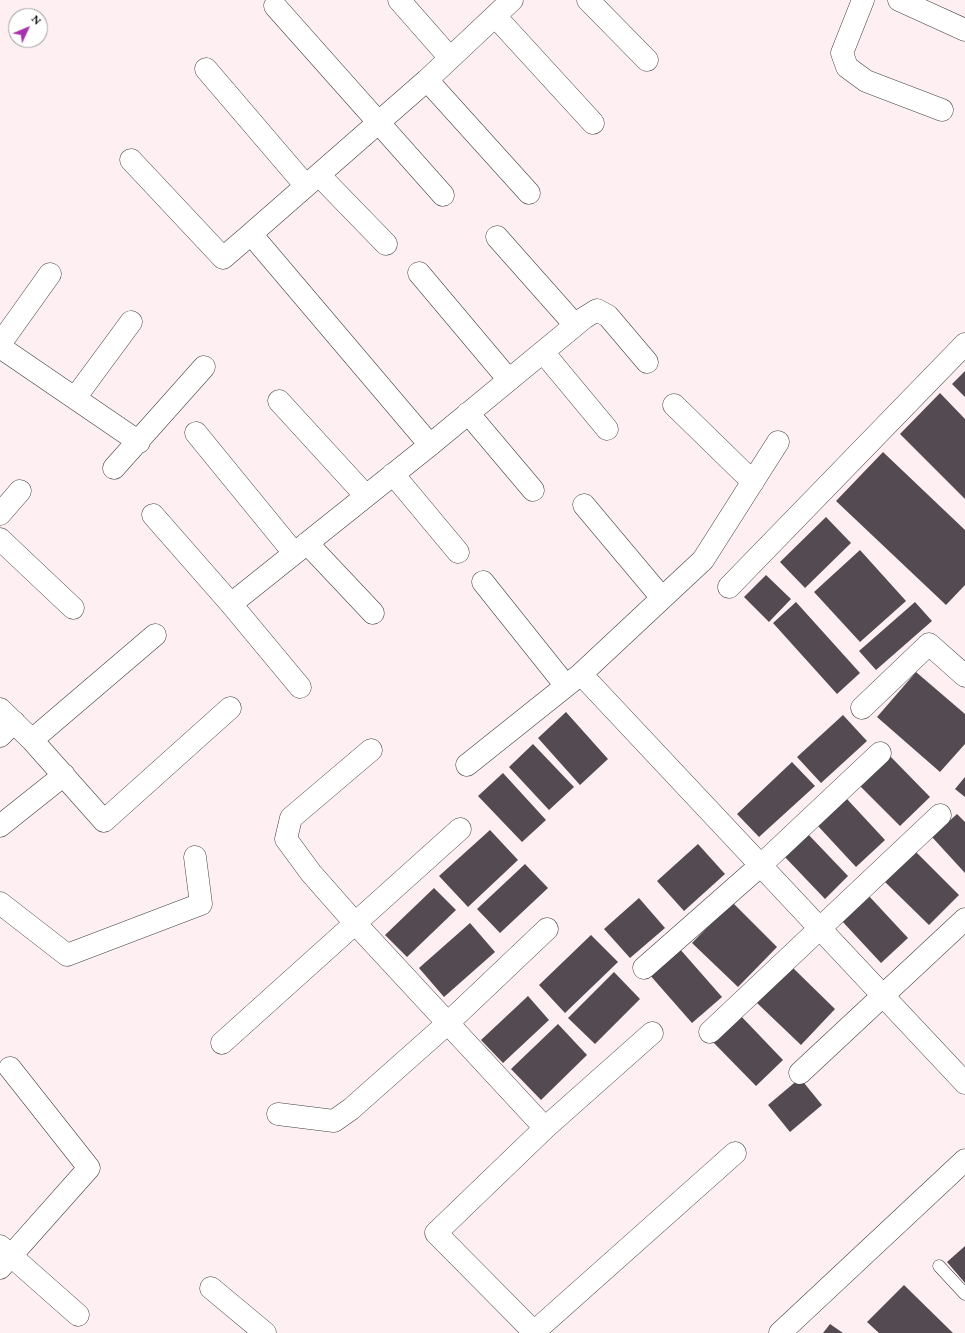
<!DOCTYPE html>
<html>
<head>
<meta charset="utf-8">
<style>
  body { margin:0 }
  #map { position:relative; width:965px; height:1333px; overflow:hidden; background:#fdeff2; font-family:Spectral,serif }
  canvas { display:block }
  .north { position:absolute; left:8px; top:8px; width:40px; height:40px; box-sizing:border-box; background:#fff; border:1px solid #9e9e9e; border-radius:50%; rotate:46deg; font-size:11px; font-weight:700; line-height:16px; text-align:center; color:#0d0d0d }
  .north::after { content:''; display:block; margin:auto; width:14px; height:18px; background:#a733ae; clip-path:polygon(50% 0,100% 100%,50% 72%,0 100%) }
</style>
</head>
<body>
<div id="map">
<canvas width="965" height="1333"></canvas>
<div class="north">N</div>
</div>
<script>
const ctx = document.querySelector('canvas').getContext('2d');
ctx.lineJoin = 'round';
function fill(path, color) {
  ctx.fillStyle = color;
  ctx.fill(path, 'evenodd');
}
function poly(rows) {
  const path = new Path2D();
  for (const r of rows) {
    path.moveTo(r[0], r[1]);
    for (let i = 2; i < r.length; i += 2) path.lineTo(r[i], r[i + 1]);
  }
  return path;
}
function stroke(path, color, width, dash) {
  ctx.strokeStyle = color;
  ctx.lineWidth = width;
  ctx.lineCap = dash ? 'butt' : 'round';
  ctx.setLineDash(dash || []);
  ctx.stroke(path);
}
fill(poly([
  [965,371,965,397,952,384],
  [940,393,965,419,965,499,900,434],
  [883,452,965,530,965,585,946,605,836,501],
  [826,517,851,543,805,588,780,562],
  [860,550,906,601,860,642,814,592],
  [766,575,791,599,769,622,744,597],
  [796,602,860,673,837,694,773,623],
  [915,602,932,621,876,670,859,651],
  [916,672,965,714,965,744,940,772,877,717],
  [566,712,608,759,580,785,538,738],
  [843,715,867,741,821,783,797,757],
  [533,744,574,787,549,810,509,767],
  [890,756,930,797,900,826,860,786],
  [792,762,815,786,759,837,737,814],
  [503,773,546,820,522,842,478,796],
  [965,777,965,797,955,789],
  [847,799,885,840,856,867,818,826],
  [957,814,965,822,965,873,932,837],
  [490,830,518,860,468,907,439,876],
  [806,832,848,876,825,899,783,855],
  [698,844,725,874,684,911,657,881],
  [916,852,959,895,929,925,885,882],
  [525,864,548,888,500,933,477,909],
  [434,888,456,910,407,957,385,935],
  [868,895,908,938,881,963,841,920],
  [639,898,665,928,630,958,604,929],
  [732,902,777,947,738,987,692,943],
  [470,923,495,952,444,997,419,968],
  [591,935,618,962,565,1013,539,985],
  [679,948,722,997,692,1023,649,974],
  [792,967,835,1009,801,1045,757,1003],
  [614,972,640,999,595,1044,568,1018],
  [528,996,549,1020,503,1063,481,1040],
  [739,1014,783,1060,756,1086,712,1041],
  [558,1024,587,1055,541,1100,511,1069],
  [800,1078,822,1105,790,1132,768,1105],
  [965,1246,965,1283,947,1262],
  [904,1285,953,1333,879,1333,867,1322],
  [830,1324,843,1333,823,1333]
]), '#544a51');
const service = poly([
  [939,1266,965,1294]
]);
const minor = poly([
  [399,0,450,58],
  [588,0,647,60],
  [863,0,842,53,847,67,866,81,942,110],
  [899,0,965,30],
  [275,6,443,195],
  [495,16,593,123],
  [206,69,306,186],
  [427,80,529,193],
  [131,160,223,258,251,234],
  [319,175,386,244],
  [497,237,575,325],
  [419,273,509,380],
  [0,344,50,274],
  [0,347,139,442],
  [543,352,607,429],
  [75,398,131,322],
  [279,401,366,496],
  [674,405,753,482],
  [468,413,533,490],
  [196,433,294,553],
  [430,445,251,234,427,80,512,0],
  [114,468,204,367],
  [393,474,458,552],
  [584,505,662,598],
  [0,514,20,491],
  [153,515,231,604,300,687],
  [0,539,73,608],
  [307,543,373,613],
  [483,582,566,686],
  [729,587,965,344],
  [231,604,430,445,584,318,597,310,608,316,647,362],
  [581,674,965,1083],
  [862,708,929,644,965,676],
  [0,709,32,740,104,821,230,708],
  [0,736,14,722],
  [32,740,155,635],
  [371,750,291,818,286,839,311,873,355,923,545,1128,436,1233,535,1333],
  [467,765,581,674,703,560,778,442],
  [0,826,64,775],
  [0,903,67,955,201,904,195,857],
  [644,968,761,865,880,753],
  [710,1032,940,815],
  [222,1043,460,829],
  [800,1073,965,919],
  [278,1114,334,1121,351,1109,448,1023,547,929],
  [545,1128,652,1033],
  [0,1246,78,1315],
  [0,1268,89,1168,10,1068],
  [211,1288,265,1333],
  [534,1332,735,1153],
  [780,1333,965,1160]
]);
stroke(service, '#404040', 13);
stroke(minor, '#404040', 23);
stroke(service, '#fff', 12);
stroke(minor, '#fff', 22);
</script>
</body>
</html>
